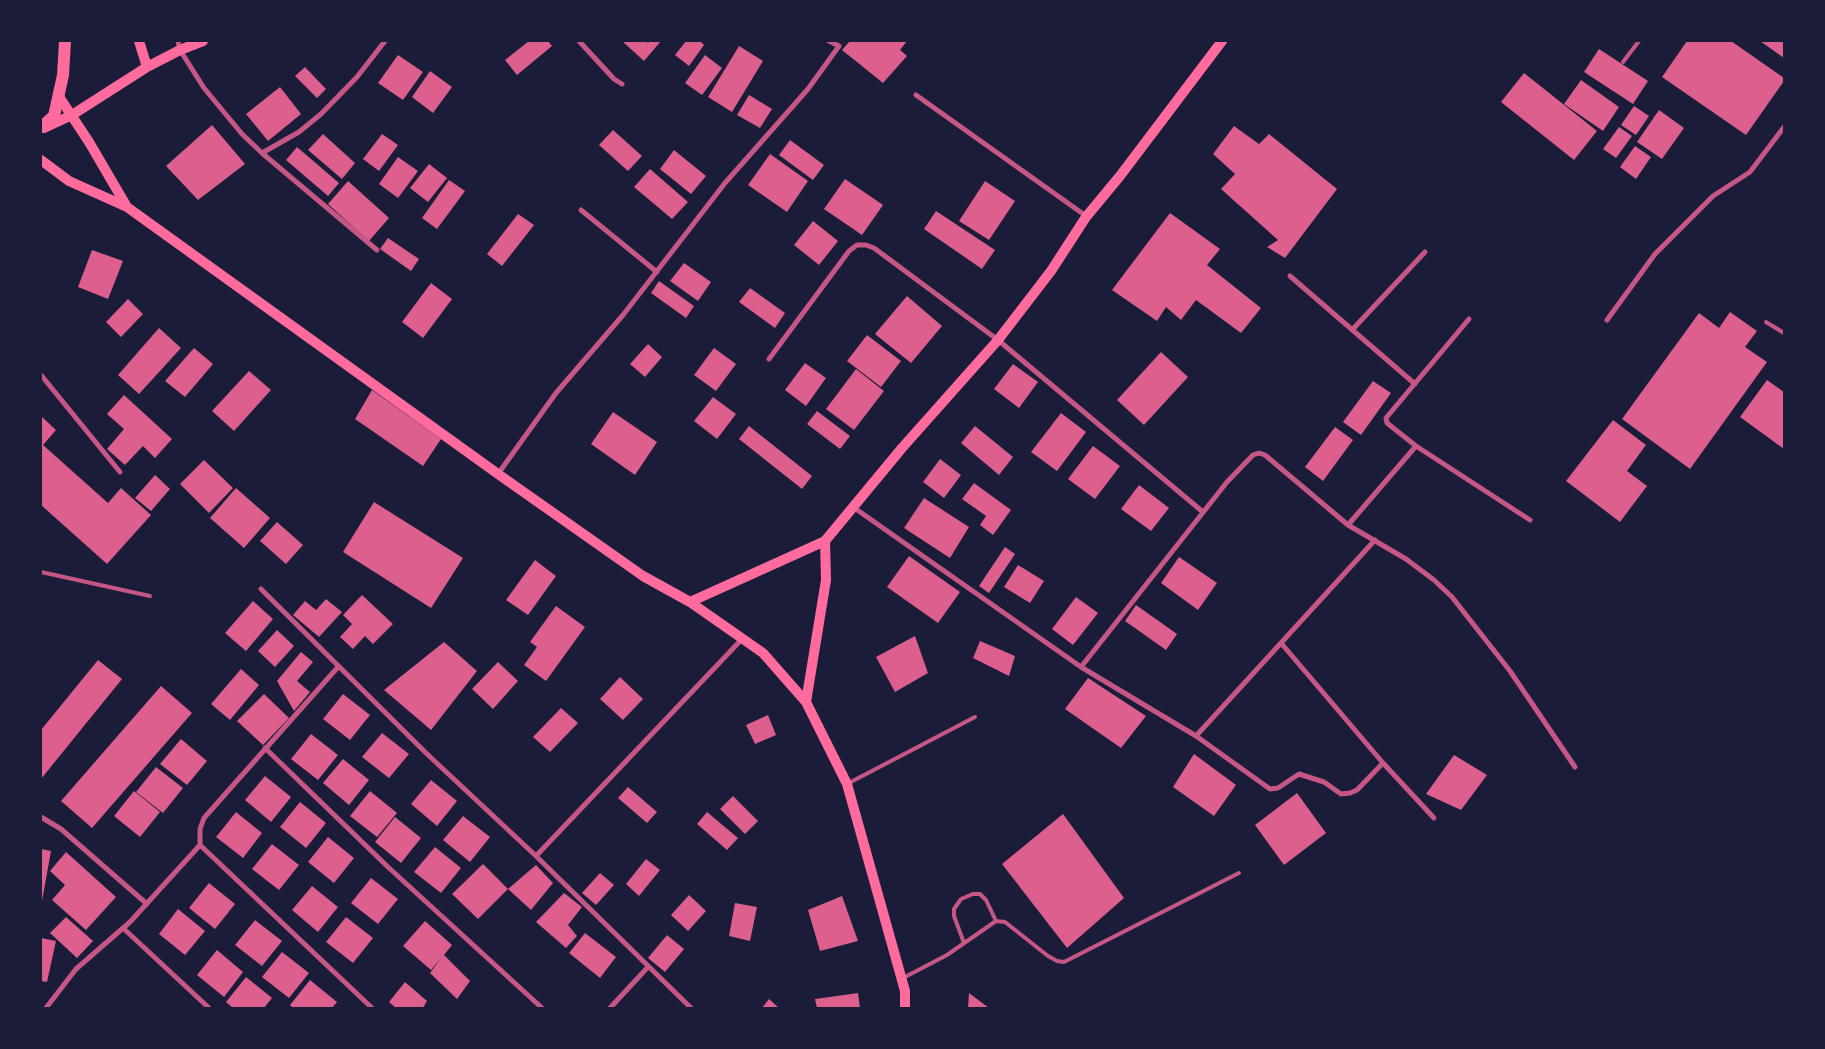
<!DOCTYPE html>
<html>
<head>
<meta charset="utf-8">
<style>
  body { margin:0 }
  #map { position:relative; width:1825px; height:1049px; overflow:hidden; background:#1b1b3a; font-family:Figtree,sans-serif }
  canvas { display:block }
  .frame { position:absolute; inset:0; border:42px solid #1b1b3a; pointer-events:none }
</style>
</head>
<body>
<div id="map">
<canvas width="1825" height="1049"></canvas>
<div class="frame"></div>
</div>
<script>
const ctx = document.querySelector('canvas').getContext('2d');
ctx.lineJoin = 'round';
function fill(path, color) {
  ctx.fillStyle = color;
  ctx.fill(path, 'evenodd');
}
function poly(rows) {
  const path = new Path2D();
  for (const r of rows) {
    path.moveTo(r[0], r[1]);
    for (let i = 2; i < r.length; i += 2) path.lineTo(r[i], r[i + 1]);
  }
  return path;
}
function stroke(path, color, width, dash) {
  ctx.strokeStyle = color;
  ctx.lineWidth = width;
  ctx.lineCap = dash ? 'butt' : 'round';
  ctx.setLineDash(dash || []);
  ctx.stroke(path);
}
fill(poly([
  [529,41,548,41,552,46,517,75,505,60],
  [622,41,646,41,648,43,649,41,661,41,644,61],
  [686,41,700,41,704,45,689,66,675,55],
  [850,41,907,41,900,50,907,56,883,83,842,50],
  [1687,41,1731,41,1784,78,1784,81,1746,135,1662,77],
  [1760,41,1784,41,1784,58],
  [739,46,763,61,732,112,708,97],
  [1599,49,1648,81,1633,104,1584,72],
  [398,55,423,72,403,100,378,83],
  [705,55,722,68,702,95,685,83],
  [305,67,326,89,317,98,295,76],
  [430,71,452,87,433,113,412,97],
  [1524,73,1597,131,1574,160,1501,102],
  [1581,80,1619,107,1603,131,1564,104],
  [280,87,301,114,268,141,246,114],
  [749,95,772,109,760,128,737,115],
  [1634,106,1649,116,1636,135,1621,125],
  [1659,110,1684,128,1662,159,1637,142],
  [212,125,245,164,198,200,166,166],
  [1234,126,1259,144,1269,134,1337,189,1285,258,1267,247,1278,240,1221,189,1235,174,1213,154],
  [1619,127,1632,136,1616,158,1603,149],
  [613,130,642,156,628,171,599,145],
  [323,134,355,163,342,179,308,150],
  [382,134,398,145,379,171,363,159],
  [790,140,824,165,813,180,779,155],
  [1635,146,1651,157,1636,179,1620,167],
  [297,147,339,183,328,196,286,160],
  [674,150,706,176,691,194,660,169],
  [770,154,808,181,787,212,748,185],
  [398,157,418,171,398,198,379,184],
  [429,164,447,178,428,202,410,188],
  [650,169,688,202,672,219,634,187],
  [845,179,883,205,862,235,824,209],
  [449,180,465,191,437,229,422,218],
  [348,181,389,218,369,241,328,204],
  [985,181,1015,201,989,240,959,221],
  [936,211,995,250,982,269,924,229],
  [1170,213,1220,249,1207,265,1261,308,1241,333,1196,300,1181,320,1166,307,1157,321,1112,290],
  [518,214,534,225,502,266,487,254],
  [813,221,838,241,819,265,794,245],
  [388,238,419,259,411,271,380,249],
  [92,250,123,261,108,299,78,287],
  [684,263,711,282,698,301,670,281],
  [659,281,694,306,686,318,651,293],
  [431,283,452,299,423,338,402,322],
  [750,288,785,313,775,328,739,302],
  [907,296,942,326,911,363,875,334],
  [128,299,143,314,121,337,106,322],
  [1730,312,1757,331,1745,347,1767,362,1690,469,1622,419,1699,313,1719,328],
  [159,328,181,348,139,394,118,375],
  [867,335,901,361,881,387,847,361],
  [648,344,662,357,645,377,630,364],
  [194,348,213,364,185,397,165,381],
  [714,348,736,364,716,391,694,375],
  [1161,352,1188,377,1144,425,1117,400],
  [805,363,826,378,806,406,785,390],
  [1013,364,1038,382,1019,408,994,389],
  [856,369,884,391,854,430,826,409],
  [249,371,271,390,234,431,212,411],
  [1767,380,1784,392,1784,449,1740,417],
  [1373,381,1391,393,1361,435,1343,422],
  [372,390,441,439,423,466,355,419],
  [124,395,172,439,155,458,143,446,125,465,107,449,124,429,107,414],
  [713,397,736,414,717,439,694,421],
  [817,411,850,436,840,449,807,424],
  [613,412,657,442,635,475,591,444],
  [1061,413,1086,432,1057,471,1031,452],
  [41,416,56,430,43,445,108,503,121,488,151,515,107,564,41,505],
  [1613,420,1646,445,1627,471,1647,486,1620,522,1566,481],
  [749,426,812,476,802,489,739,439],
  [975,426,1013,457,999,475,961,443],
  [1335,427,1353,440,1323,481,1305,467],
  [1093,446,1120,466,1095,499,1068,479],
  [940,459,961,475,944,498,923,482],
  [204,460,233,488,209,513,180,484],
  [155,475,170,489,151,511,135,498],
  [974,483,1011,510,993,535,980,525,986,516,962,499],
  [1139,485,1169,508,1151,531,1121,509],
  [236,488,270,518,244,548,210,518],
  [924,498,969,527,950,558,904,528],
  [374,502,463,558,431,608,343,552],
  [277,522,303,545,286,564,260,541],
  [1005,547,1015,554,989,593,979,586],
  [909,556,960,592,938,623,887,587],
  [1179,557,1217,583,1198,610,1161,583],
  [535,560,556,576,528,615,506,600],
  [1018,565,1044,581,1030,603,1004,587],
  [362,595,393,624,373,644,365,636,353,649,340,637,352,624,343,615],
  [1076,597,1098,613,1073,645,1052,629],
  [326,599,342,612,319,637,293,615,305,601,316,610],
  [253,601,273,619,246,651,225,633],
  [1136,605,1177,634,1166,650,1125,621],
  [556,606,585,627,546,681,524,665,537,647,530,642],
  [277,630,294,646,275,667,258,651],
  [915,636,928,673,895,692,876,657],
  [980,641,1015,656,1009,676,973,658],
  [444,642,477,671,431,730,384,690],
  [301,652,313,662,297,681,310,692,294,711,277,681],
  [98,660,122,679,41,779,41,730],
  [498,662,518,681,493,709,472,689],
  [241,669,259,685,230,720,211,704],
  [620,677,643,699,623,720,600,699],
  [1088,678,1146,716,1121,748,1065,709],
  [161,686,192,713,92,828,61,801],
  [264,694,289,718,263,745,237,721],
  [343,694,370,715,350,740,323,719],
  [561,708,578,723,550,752,533,737],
  [768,715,776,735,755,744,746,725],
  [382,733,409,754,389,778,362,757],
  [311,734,338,755,318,780,291,759],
  [181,739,207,761,187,785,160,764],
  [1194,754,1236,785,1214,816,1173,787],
  [1454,755,1487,775,1461,810,1426,794],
  [343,759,369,780,349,805,323,783],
  [156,767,183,788,163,813,136,792],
  [265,776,291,797,271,822,245,800],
  [431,780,457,801,437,826,411,804],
  [628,787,657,812,647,823,618,798],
  [134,791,160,812,140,837,114,816],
  [370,791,397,813,377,837,350,816],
  [1297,793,1326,833,1284,865,1255,825],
  [733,796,758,821,745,834,720,809],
  [300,802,326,823,306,848,280,827],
  [236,812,262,833,243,858,216,837],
  [707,812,738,838,727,850,697,824],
  [1063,814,1124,898,1067,948,1002,864],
  [463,816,490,837,470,862,443,840],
  [395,817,421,838,401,863,375,842],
  [328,837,354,858,334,883,308,862],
  [272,844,299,865,279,890,252,869],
  [435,847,461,868,441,893,414,872],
  [41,849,51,851,42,901,41,901],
  [66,852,116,897,86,930,52,900,65,885,50,871],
  [646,859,660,870,639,896,626,884],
  [483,864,508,889,478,919,452,894],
  [536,865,553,883,531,910,508,889],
  [600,873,614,885,596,905,582,893],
  [371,878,398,899,378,924,351,903],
  [209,883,235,904,215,929,189,908],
  [312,886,338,907,318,932,292,910],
  [564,893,582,907,568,925,577,936,566,948,536,922],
  [689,895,706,911,688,931,671,915],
  [842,896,858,941,820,951,808,910],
  [735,903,757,907,750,941,729,936],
  [178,909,205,931,185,955,159,934],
  [66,917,93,941,77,958,50,933],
  [346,917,373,938,353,963,326,942],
  [255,920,282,941,262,966,235,945],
  [425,921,452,945,444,955,470,981,457,999,430,973,441,958,431,970,403,946],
  [585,933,616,957,600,978,569,953],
  [667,935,684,949,665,972,648,958],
  [41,938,56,941,47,982,41,981],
  [217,950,243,972,224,997,197,975],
  [282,952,309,973,289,998,262,977],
  [246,977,272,998,264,1008,233,1008,226,1002],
  [310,980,337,1002,332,1008,293,1008,290,1005],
  [405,982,427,1001,423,1008,396,1008,389,1002],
  [858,993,860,1008,817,1008,815,999],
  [969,993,989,1008,968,1008],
  [769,999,779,1008,762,1008]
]), '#dd5f8e');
stroke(poly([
  [1623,62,1639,41],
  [1766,322,1784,333],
  [41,572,150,596],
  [847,784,975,717],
  [964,943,954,916,954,909,961,899,973,894,980,894,986,900,996,921],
  [903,978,947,955,996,921,1005,922,1048,956,1057,961,1064,962,1239,873]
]), '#c65784', 4);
stroke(poly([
  [178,41,180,50,204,88,242,134,262,153,299,132,321,114,357,77,385,41],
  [579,41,614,79,622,84],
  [916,95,1086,216],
  [262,153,377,250],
  [581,210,657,272],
  [1290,276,1415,384],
  [1607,320,1655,254,1713,196,1750,172,1784,127],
  [1352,330,1425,252],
  [769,359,849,251,857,245,866,245,874,248,998,340,1203,512],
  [41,375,120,472],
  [1416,446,1387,423,1386,418,1469,319],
  [498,474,556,393,623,315,725,183,808,89,839,46,829,41],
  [853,507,1081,667,1196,736,1270,789,1278,788,1299,774,1324,782,1341,794,1350,793,1357,790,1383,763],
  [1348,525,1416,446,1530,520],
  [261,589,426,753,536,856,691,1008],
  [1281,643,1383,763,1434,818],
  [1081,667,1227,482,1253,455,1259,453,1265,455,1348,525,1406,559,1434,580,1452,597,1510,671,1575,767],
  [1196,736,1375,540],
  [265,748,388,867,542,1008],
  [41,817,61,829,147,904],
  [200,845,372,1008],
  [536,856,742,639],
  [123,928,209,1008],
  [46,1008,76,969,130,922,200,845,200,829,204,818,338,667],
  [610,1008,648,967]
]), '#c65784', 5);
stroke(poly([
  [139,41,147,67],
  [58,95,89,142,127,207],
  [44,128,72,115,147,67,180,50,203,41],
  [41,160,69,181,127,207,498,474,643,576,690,602,763,653,806,702,847,784,905,991,905,1008],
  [690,602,825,541,902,448,998,340,1051,271,1086,217,1120,176,1222,41],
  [806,702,826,580,825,541]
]), '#ff6b9d', 10);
stroke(poly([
  [41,127,54,116,63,75,65,41]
]), '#ff6b9d', 12);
</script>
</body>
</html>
